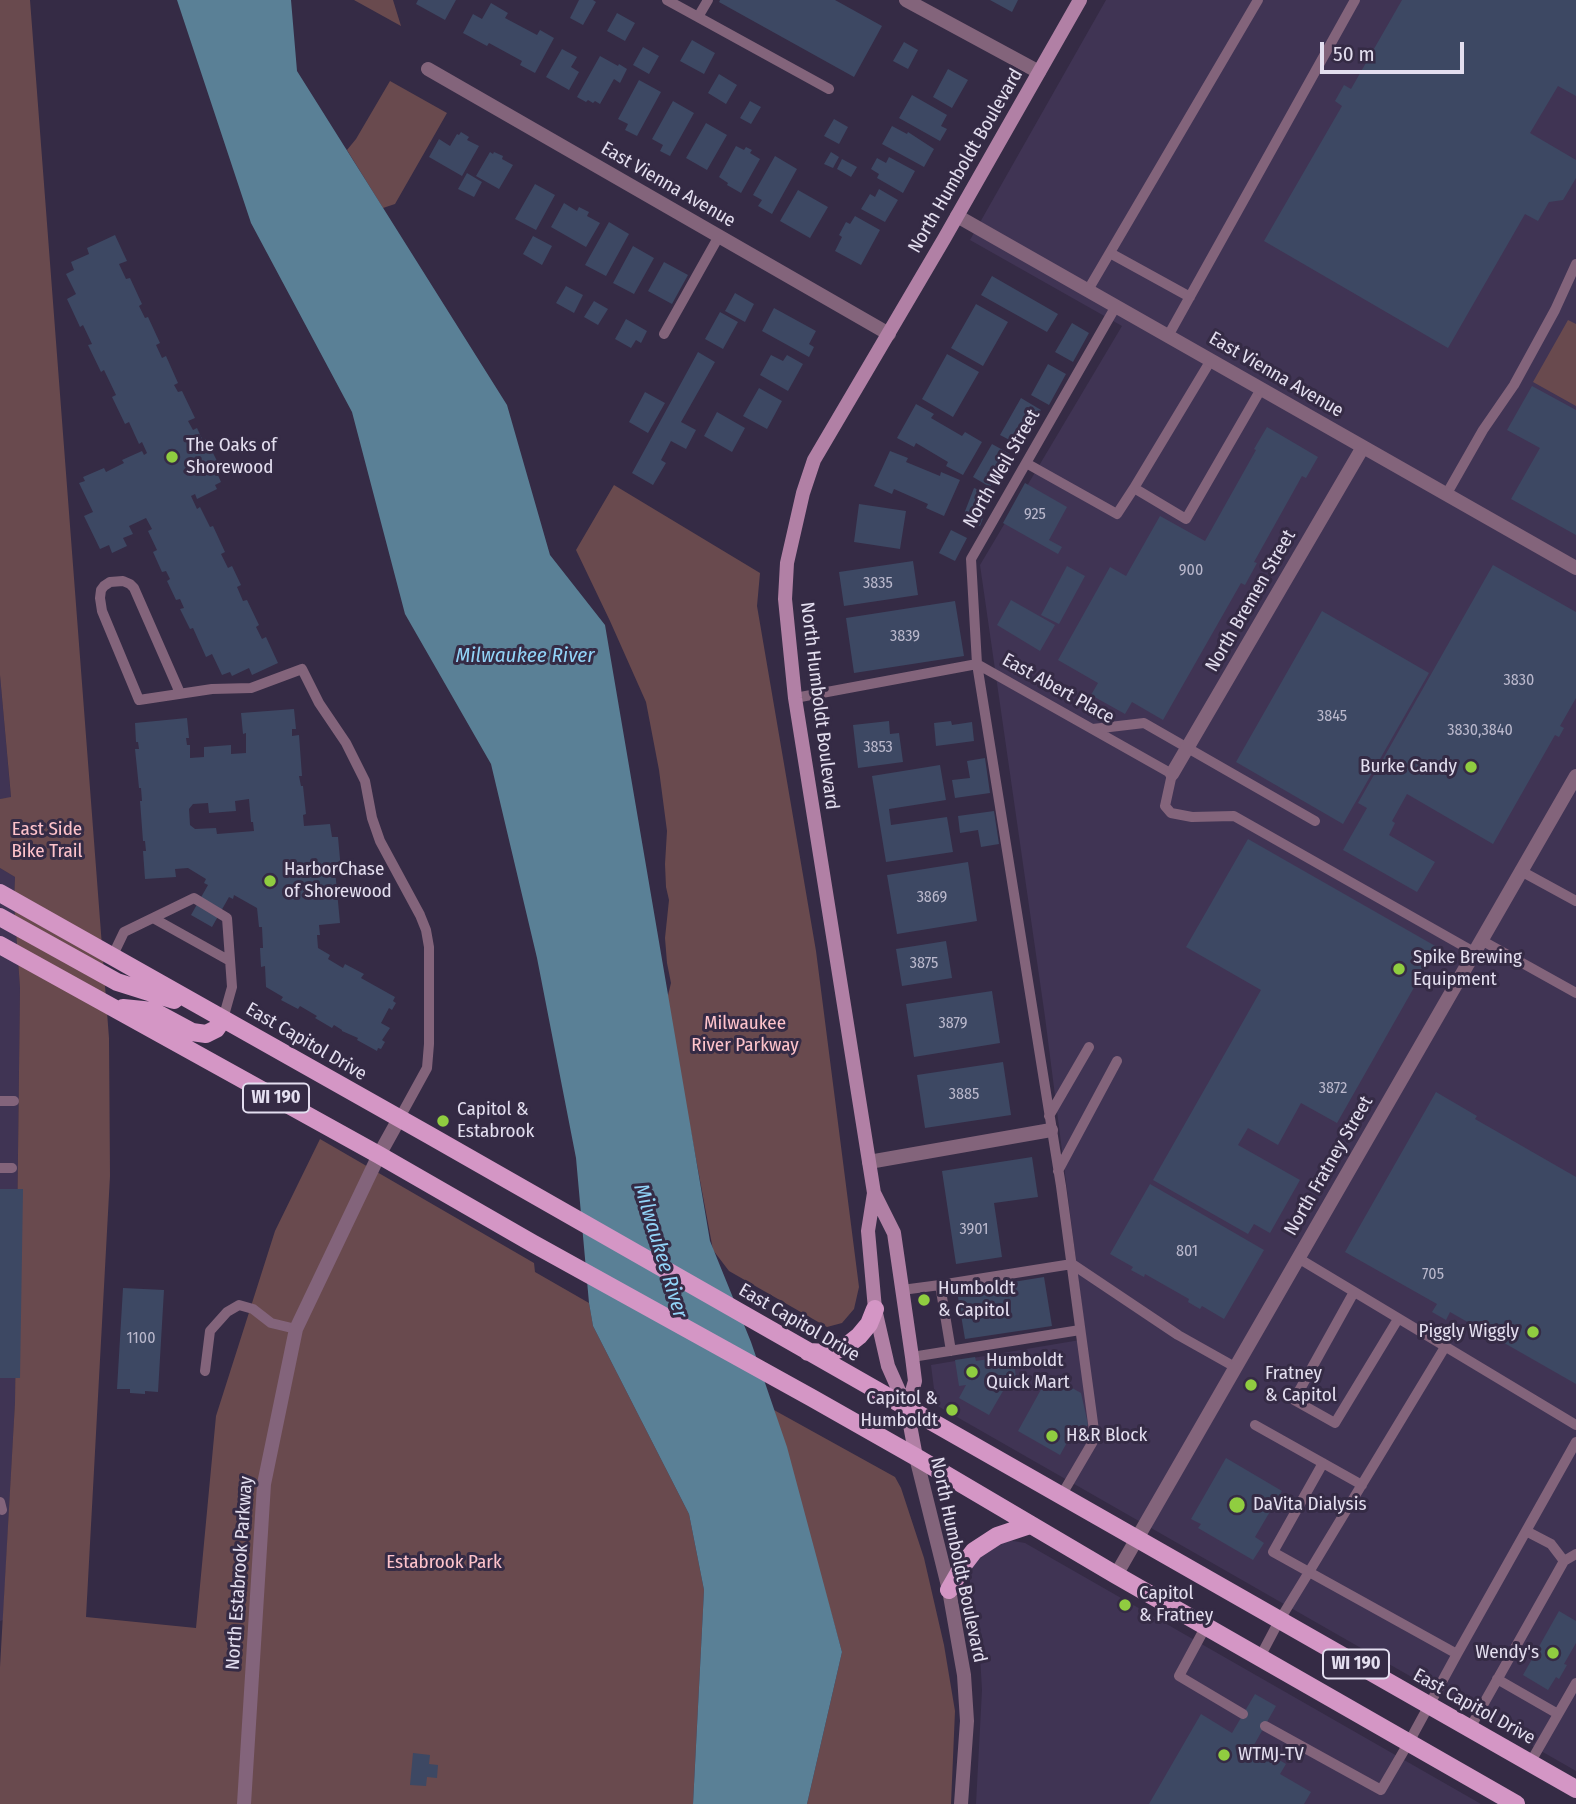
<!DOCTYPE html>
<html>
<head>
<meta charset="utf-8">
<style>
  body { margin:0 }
  #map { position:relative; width:1576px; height:1804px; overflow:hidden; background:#352b45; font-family:"Fira Sans Condensed",sans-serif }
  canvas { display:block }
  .scale { position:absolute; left:1320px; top:42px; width:144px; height:32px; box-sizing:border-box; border:4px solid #e3deef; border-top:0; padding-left:9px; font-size:21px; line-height:24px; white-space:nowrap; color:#e3deef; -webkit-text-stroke:5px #352b45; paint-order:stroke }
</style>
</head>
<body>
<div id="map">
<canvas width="1576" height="1804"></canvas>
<div class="scale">50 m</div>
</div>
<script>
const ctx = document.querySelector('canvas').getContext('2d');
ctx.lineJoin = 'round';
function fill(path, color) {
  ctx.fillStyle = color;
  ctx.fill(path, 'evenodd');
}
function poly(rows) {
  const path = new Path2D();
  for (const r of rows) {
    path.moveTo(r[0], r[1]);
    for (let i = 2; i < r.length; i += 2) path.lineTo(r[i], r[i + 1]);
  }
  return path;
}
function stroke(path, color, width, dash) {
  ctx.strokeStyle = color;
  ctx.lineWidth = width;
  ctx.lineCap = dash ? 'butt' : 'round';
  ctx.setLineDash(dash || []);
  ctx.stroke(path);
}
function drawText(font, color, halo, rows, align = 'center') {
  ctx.font = font + ' "Fira Sans Condensed",sans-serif';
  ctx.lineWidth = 6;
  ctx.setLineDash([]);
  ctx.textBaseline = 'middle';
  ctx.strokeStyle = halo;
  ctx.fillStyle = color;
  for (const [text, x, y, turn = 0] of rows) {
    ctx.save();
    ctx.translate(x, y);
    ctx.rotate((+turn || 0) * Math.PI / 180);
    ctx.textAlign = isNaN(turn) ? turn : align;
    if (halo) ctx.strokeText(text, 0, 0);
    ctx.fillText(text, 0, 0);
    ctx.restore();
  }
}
fill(poly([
  [1106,0,1576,0,1576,1771,936,1405,931,1365,1086,1339,1045,1017,980,565,1122,326,970,240],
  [0,675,11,798,0,799],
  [0,868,15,877,14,902,20,988,15,1402,3,1620,0,1621],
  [1008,1540,1025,1543,1481,1804,976,1804,982,1690,979,1638,970,1584,970,1575,975,1562,981,1555,998,1544]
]), '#403454');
fill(poly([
  [0,0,30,0,109,1038,110,1176,86,1617,196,1628,216,1416,275,1231,320,1139,534,1263,535,1272,589,1303,593,1326,689,1514,704,1590,693,1804,0,1804,0,1667,15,1402,20,988,14,902,15,877,0,868,0,799,11,797,0,675],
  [354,0,393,0,401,26],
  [390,81,447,113,395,204,383,208,347,150,356,139],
  [1568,320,1576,324,1576,406,1533,382],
  [614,485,760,573,757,606,816,951,859,1287,854,1309,842,1323,827,1327,729,1271,713,1250,691,1132,661,1024,671,983,667,963,665,938,669,900,666,887,665,864,667,831,659,770,646,702,610,621,576,550],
  [774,1410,895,1477,901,1488,924,1558,944,1645,955,1711,951,1804,807,1804,842,1652]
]), '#694a4e');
fill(poly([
  [177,0,291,0,297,71,507,405,550,555,605,625,710,1241,751,1342,787,1447,842,1652,807,1804,693,1804,704,1590,689,1514,593,1326,589,1303,576,1158,537,958,491,764,405,614,352,412,251,223]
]), '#5a8096');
fill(poly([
  [418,0,456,0,445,20,416,4],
  [579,0,593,0,596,2,583,25,570,18],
  [720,0,835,0,882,26,854,77,719,2],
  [990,0,1018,0,1012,12],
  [1402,0,1576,0,1576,96,1558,86,1530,133,1576,160,1576,178,1563,200,1549,202,1538,221,1525,214,1448,348,1264,241,1342,106,1335,101,1344,85,1351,89],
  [491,3,508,13,505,18,537,35,540,30,554,38,535,73,520,65,522,61,489,43,487,46,463,33,473,14,482,19],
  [617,13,635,23,625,41,607,31],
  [692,40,715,53,704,74,680,61],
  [904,42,918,50,908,69,893,61],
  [643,47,659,56,649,74,633,65],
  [562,49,577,57,571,67,579,72,569,90,546,77],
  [600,56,618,66,619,64,627,69,620,83,614,79,600,104,595,101,593,103,588,100,586,102,577,97],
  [948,69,968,80,952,108,933,97],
  [719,74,737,85,726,104,708,93],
  [639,80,661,92,637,136,625,130,628,124,618,119],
  [912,95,947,115,941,126,947,129,940,141,899,118],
  [673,101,694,113,670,156,660,151,663,145,652,139],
  [750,101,761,107,751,124,740,118],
  [834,119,848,127,839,144,824,136],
  [706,123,727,135,707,170,686,158],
  [892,126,907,134,908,132,934,149,924,167,882,144],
  [461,132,469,137,467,140,479,146,462,176,429,157,439,139,450,146,457,134,459,135],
  [736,146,744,150,746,147,752,150,750,153,760,159,741,193,727,185,728,183,719,177],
  [490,152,493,154,494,152,503,156,502,159,513,165,499,189,476,176],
  [831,152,839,157,833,168,824,164],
  [775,156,797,169,772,214,758,206,762,200,753,195],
  [889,157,915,171,903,193,877,178,879,174,871,169,877,158,886,163],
  [842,159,857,167,851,177,837,169],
  [467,173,482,182,474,197,458,189],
  [535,184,555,195,536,230,515,219],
  [879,189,898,200,885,222,861,209,870,194,875,197],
  [798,190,828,207,810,238,780,221],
  [564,203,577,211,579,207,589,212,587,216,600,223,586,247,551,227],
  [855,216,880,230,861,265,835,251,842,237,839,235,846,222,850,224],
  [609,222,629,234,606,276,585,265],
  [115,235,127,261,119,264,126,279,130,278,142,304,139,306,145,318,148,317,160,343,156,345,162,358,166,356,178,383,174,385,178,392,182,391,195,418,188,421,193,430,197,428,203,441,206,439,221,469,216,471,221,482,215,485,217,489,197,499,195,494,191,496,197,509,200,507,210,527,213,526,225,552,221,554,228,568,232,566,241,585,237,587,243,601,247,600,259,625,256,627,262,639,266,637,278,663,252,675,249,668,232,676,230,672,222,675,212,654,206,657,193,628,190,629,180,609,184,608,180,599,176,600,167,581,170,579,166,571,162,572,153,552,157,550,148,531,152,529,146,518,129,526,133,534,123,538,127,546,112,553,109,545,100,549,84,516,93,512,79,483,85,481,83,477,104,468,106,472,124,463,122,460,142,451,144,455,147,453,142,442,139,444,129,422,125,424,112,397,116,395,104,370,101,372,88,345,92,344,83,325,80,327,67,299,76,294,66,274,74,270,71,262,89,254,87,248],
  [533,236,552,246,542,265,523,254],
  [633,246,654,258,634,294,613,283],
  [664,262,688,275,672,304,648,291],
  [992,276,1058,314,1047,332,981,295],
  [566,286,583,295,574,313,556,303],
  [735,293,754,304,745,322,725,311],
  [594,301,608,309,598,325,584,317],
  [976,304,1008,322,983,366,951,348],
  [774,308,816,331,809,344,814,347,809,357,762,331],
  [720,312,738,322,723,349,705,339],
  [626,319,647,331,641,343,636,340,631,348,615,339],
  [1072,323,1089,333,1073,362,1055,352],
  [698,352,715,362,681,422,696,430,686,449,671,441,661,460,666,463,653,485,632,473],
  [947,354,979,372,953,417,922,399],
  [771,355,783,361,787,355,803,364,788,391,760,375],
  [1048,364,1066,374,1049,405,1031,395],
  [1532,386,1576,410,1576,535,1511,499,1540,448,1507,430],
  [759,388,782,401,767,429,743,416],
  [645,392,665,403,648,433,629,422],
  [1021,398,1041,410,1021,446,1000,435],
  [916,404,934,414,931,418,962,436,965,432,982,442,963,475,946,466,948,462,916,443,914,447,897,438],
  [717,412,745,428,732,452,704,436],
  [1267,427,1318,457,1306,478,1302,476,1254,562,1257,563,1245,585,1241,583,1163,720,1132,702,1125,714,1091,695,1098,683,1058,660,1110,567,1126,576,1160,516,1205,541,1256,450,1254,449],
  [992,444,1010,454,990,487,973,477],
  [890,451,908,458,906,462,940,476,941,472,960,480,944,516,926,508,928,504,894,489,892,494,874,486],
  [1025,483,1067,507,1049,540,1062,547,1058,554,1003,523],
  [974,488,992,495,980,526,962,519],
  [859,504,906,511,900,549,854,542],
  [951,530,967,538,955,561,939,553],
  [913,561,918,595,844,606,839,572],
  [1493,565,1576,612,1576,698,1560,726,1564,728,1559,737,1555,735,1493,844,1407,794,1392,821,1395,823,1389,835,1435,862,1417,892,1343,850,1367,808,1358,803],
  [1067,566,1085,576,1059,624,1041,615],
  [1011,600,1055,625,1040,651,997,625],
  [955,601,964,656,854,673,846,618],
  [1322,611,1429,673,1343,824,1236,762],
  [294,709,296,729,292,729,292,736,299,735,302,776,299,776,301,786,303,786,306,814,303,815,304,826,330,824,332,837,338,837,341,870,335,870,340,923,319,925,320,935,317,935,318,948,330,955,328,959,343,968,345,964,364,974,361,978,395,997,393,1001,396,1003,392,1010,389,1008,381,1023,390,1028,382,1040,385,1042,381,1049,378,1048,377,1051,357,1040,358,1038,342,1031,342,1030,334,1025,332,1028,315,1018,317,1016,300,1006,298,1009,281,1000,283,997,266,987,265,966,261,967,260,948,263,948,262,927,259,927,257,908,234,895,233,899,229,897,212,927,191,915,208,885,204,883,206,879,188,868,175,869,176,877,145,879,143,851,146,851,145,841,143,841,140,801,142,801,141,788,139,788,135,749,139,749,138,742,136,742,135,723,187,718,189,738,186,738,187,745,190,745,190,758,204,757,204,747,231,745,231,754,246,753,246,733,243,734,241,713],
  [249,799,251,822,253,822,254,831,217,834,216,828,195,829,190,825,189,809,193,804,208,803,209,813,236,811,235,801],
  [889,721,890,734,899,733,903,762,858,768,853,725],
  [951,721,952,725,972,722,974,741,936,746,934,723],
  [985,758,990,793,955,798,952,780,970,778,967,761],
  [940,765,946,800,889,809,891,825,947,817,953,852,886,862,872,776],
  [994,811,999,844,981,847,978,830,960,833,958,816],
  [1248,839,1437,947,1337,1123,1301,1103,1278,1145,1248,1128,1238,1145,1300,1180,1270,1233,1254,1224,1248,1234,1153,1180,1261,990,1186,947],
  [968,862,977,921,897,934,887,875],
  [946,941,952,978,902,986,896,949],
  [992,991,1000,1043,914,1057,906,1004],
  [1003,1062,1011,1115,925,1128,917,1075],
  [1436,1092,1477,1116,1475,1119,1576,1177,1576,1384,1450,1312,1446,1320,1432,1312,1437,1304,1345,1252],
  [1032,1157,1038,1197,994,1203,1002,1257,956,1264,942,1171],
  [1150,1184,1264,1250,1224,1319,1202,1306,1200,1309,1188,1302,1189,1299,1145,1274,1144,1277,1131,1270,1133,1267,1110,1254],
  [0,1189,23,1189,20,1378,0,1378],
  [1044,1277,1052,1326,965,1339,957,1291],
  [123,1288,164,1290,158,1392,145,1391,145,1394,130,1393,130,1389,117,1389],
  [1013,1355,1016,1377,1010,1379,989,1415,959,1398,966,1385,959,1386,955,1360,975,1357,976,1361],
  [1049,1375,1081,1393,1088,1424,1082,1435,1074,1430,1060,1455,1018,1431],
  [1226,1458,1282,1491,1255,1537,1264,1543,1253,1560,1198,1528,1201,1524,1191,1519],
  [1559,1611,1576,1621,1576,1643,1564,1664,1567,1665,1559,1679,1556,1677,1548,1690,1523,1675],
  [1255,1694,1276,1706,1254,1745,1286,1764,1280,1774,1311,1792,1304,1804,1149,1804,1201,1714,1232,1733],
  [413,1753,430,1755,429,1764,438,1765,437,1778,427,1777,426,1786,410,1785]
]), '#3d4863');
stroke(poly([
  [667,0,698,17,708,0],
  [698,17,829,89],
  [1110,253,1190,297],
  [1088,290,1258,0],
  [664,334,719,236],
  [1168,336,1355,0],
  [1211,360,1134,488,1186,519,1261,389],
  [1026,463,1117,514,1134,488],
  [1446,495,1483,430,1514,385,1555,310,1576,264],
  [180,693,134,588,130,584,123,581,110,582,104,586,101,590,100,598,102,611,139,700,212,689,251,688,302,669,319,703,346,743,365,781,372,818,380,841,420,915,426,930,429,947,429,1044,427,1068,399,1119],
  [795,698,977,664,1172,774,1165,806,1171,813,1192,817,1234,816,1474,952],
  [1093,729,1144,723,1315,821],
  [1521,871,1576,901],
  [153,918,230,961],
  [1481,940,1576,993],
  [112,957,124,932,194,898,227,918,232,987,223,1019],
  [0,1101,14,1101],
  [1049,1116,1089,1047],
  [0,1168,12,1168],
  [1058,1171,1117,1061],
  [1298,1258,1576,1425],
  [902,1290,940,1285],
  [1354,1292,1294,1400,1335,1423,1398,1319],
  [951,1351,940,1285,1072,1264,1178,1335,1235,1367],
  [912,1357,1080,1330],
  [205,1371,210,1331,227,1312,239,1305,253,1309,271,1323,296,1329],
  [1255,1425,1362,1485],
  [1061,1496,1095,1438,1061,1186,977,664,971,559,1116,306],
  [0,1502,2,1510],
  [1526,1531,1551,1544,1564,1561],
  [1206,1626,1179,1676,1243,1714],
  [1457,1654,1576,1442],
  [1260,1657,1279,1621,1309,1572,1273,1552,1323,1463],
  [1497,1679,1558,1714],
  [1265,1726,1381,1790,1409,1742,1457,1654,1309,1572,1445,1347],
  [1470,1728,1564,1561,1576,1554],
  [1530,1763,1576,1683]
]), '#83647b', 10);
stroke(poly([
  [906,0,1039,72],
  [428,69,889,334],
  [957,216,1576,568],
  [1172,774,1363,447],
  [869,1162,1051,1130],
  [916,1457,949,1590,964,1675,967,1721,961,1804],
  [1116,1575,1576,776],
  [244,1804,264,1484,296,1329,379,1155,399,1119]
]), '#83647b', 14);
stroke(poly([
  [874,1193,868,1231,875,1309,888,1366,907,1409,916,1457],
  [907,1409,915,1381,912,1357,894,1233,874,1193,795,698,785,599,787,563,803,493,814,460,944,239,1080,0]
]), '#b180a5', 14);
stroke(poly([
  [0,893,429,1135,1576,1789],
  [0,917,117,982,174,1000],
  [0,945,379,1155,532,1243,812,1398,916,1457,1116,1575,1516,1804],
  [123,1008,153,1011,192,1032,206,1034,216,1029,223,1019],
  [808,1352,828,1353,845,1347,859,1336,869,1324,875,1309],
  [949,1590,964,1564,974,1551,997,1536,1030,1525]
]), '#d496c5', 18);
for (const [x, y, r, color] of [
  [172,457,7,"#90cd40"],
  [1471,767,7,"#90cd40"],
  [270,881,7,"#90cd40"],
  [1399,969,7,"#90cd40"],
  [443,1121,7,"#90cd40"],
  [924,1300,7,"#90cd40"],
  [1533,1332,7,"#90cd40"],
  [972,1372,7,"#90cd40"],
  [1251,1385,7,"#90cd40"],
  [952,1410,7,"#90cd40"],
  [1052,1436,7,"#90cd40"],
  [1237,1505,9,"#90cd40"],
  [1125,1605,7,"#90cd40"],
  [1553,1653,7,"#90cd40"],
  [1224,1755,7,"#90cd40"]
]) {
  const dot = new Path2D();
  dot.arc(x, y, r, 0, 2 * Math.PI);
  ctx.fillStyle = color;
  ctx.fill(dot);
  stroke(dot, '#352b45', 2.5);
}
drawText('16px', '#bab8cc', null, [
  ["925",1035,515],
  ["900",1191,571],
  ["3835",878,584],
  ["3839",905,637],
  ["3830",1519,681],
  ["3845",1332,717],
  ["3830,3840",1480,731],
  ["3853",878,748],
  ["3869",932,898],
  ["3875",924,964],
  ["3879",953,1024],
  ["3872",1333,1089],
  ["3885",964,1095],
  ["3901",974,1230],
  ["801",1187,1252],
  ["705",1433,1275],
  ["1100",141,1339]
]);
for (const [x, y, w] of [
  [276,1098,66],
  [1356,1664,66]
]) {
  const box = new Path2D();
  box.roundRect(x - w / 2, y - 14.5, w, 29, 5);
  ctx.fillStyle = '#352b45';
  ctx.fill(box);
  stroke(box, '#e3deef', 2);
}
drawText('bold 18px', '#e3deef', null, [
  ["WI 190",276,1098],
  ["WI 190",1356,1664]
]);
drawText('19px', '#e3deef', '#352b45', [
  ["North Humboldt Boulevard",966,161,-60],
  ["East Vienna Avenue",668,185,30],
  ["East Vienna Avenue",1276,375,30],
  ["North Weil Street",1002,469,-60],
  ["North Bremen Street",1251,601,-60],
  ["East Abert Place",1058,689,29],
  ["North Humboldt Boulevard",819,706,83],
  ["East Capitol Drive",306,1042,30],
  ["North Fratney Street",1329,1166,-60],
  ["East Capitol Drive",799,1323,30],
  ["North Humboldt Boulevard",958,1560,78],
  ["North Estabrook Parkway",240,1573,-86],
  ["East Capitol Drive",1474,1707,29]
]);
drawText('19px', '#e3deef', '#352b45', [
  ["The Oaks of",186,446],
  ["Shorewood",186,468],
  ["Burke Candy",1457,767,"right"],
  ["HarborChase",284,870],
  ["of Shorewood",284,892],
  ["Spike Brewing",1413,958],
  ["Equipment",1413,980],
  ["Capitol &",457,1110],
  ["Estabrook",457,1132],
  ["Humboldt",938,1289],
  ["& Capitol",938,1311],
  ["Piggly Wiggly",1519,1332,"right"],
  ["Humboldt",986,1361],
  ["Quick Mart",986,1383],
  ["Fratney",1265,1374],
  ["& Capitol",1265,1396],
  ["Capitol &",938,1399,"right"],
  ["Humboldt",938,1421,"right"],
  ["H&R Block",1066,1436],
  ["DaVita Dialysis",1253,1505],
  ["Capitol",1139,1594],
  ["& Fratney",1139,1616],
  ["Wendy's",1539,1653,"right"],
  ["WTMJ-TV",1238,1755]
], 'left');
drawText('19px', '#fec3cb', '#352b45', [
  ["East Side",47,830],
  ["Bike Trail",47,852],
  ["Milwaukee",745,1024],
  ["River Parkway",745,1046],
  ["Estabrook Park",444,1563]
]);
drawText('italic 21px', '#92d4f8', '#352b45', [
  ["Milwaukee River",525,656],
  ["Milwaukee River",660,1251,73]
]);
</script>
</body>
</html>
